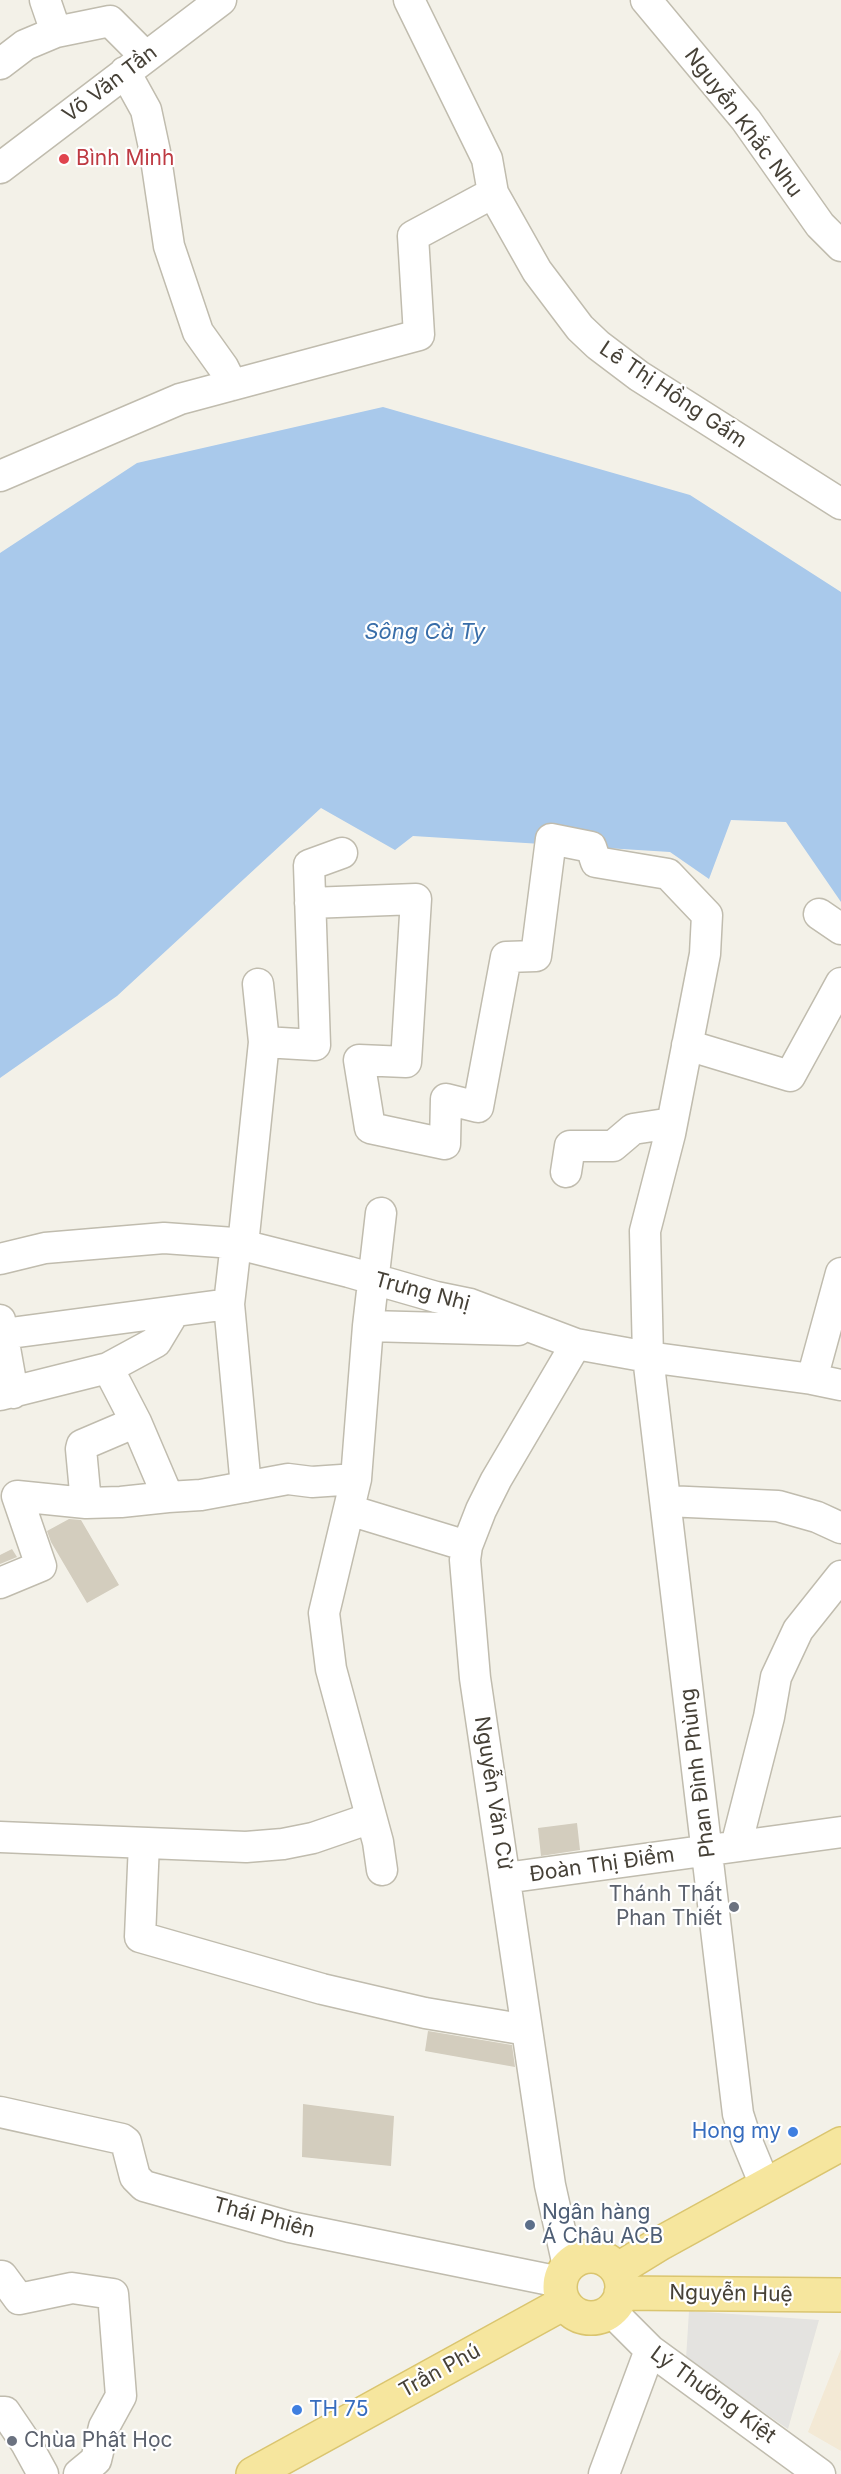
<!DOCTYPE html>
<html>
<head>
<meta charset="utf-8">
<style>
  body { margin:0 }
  canvas { display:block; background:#f3f1e8 }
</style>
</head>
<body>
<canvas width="841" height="2474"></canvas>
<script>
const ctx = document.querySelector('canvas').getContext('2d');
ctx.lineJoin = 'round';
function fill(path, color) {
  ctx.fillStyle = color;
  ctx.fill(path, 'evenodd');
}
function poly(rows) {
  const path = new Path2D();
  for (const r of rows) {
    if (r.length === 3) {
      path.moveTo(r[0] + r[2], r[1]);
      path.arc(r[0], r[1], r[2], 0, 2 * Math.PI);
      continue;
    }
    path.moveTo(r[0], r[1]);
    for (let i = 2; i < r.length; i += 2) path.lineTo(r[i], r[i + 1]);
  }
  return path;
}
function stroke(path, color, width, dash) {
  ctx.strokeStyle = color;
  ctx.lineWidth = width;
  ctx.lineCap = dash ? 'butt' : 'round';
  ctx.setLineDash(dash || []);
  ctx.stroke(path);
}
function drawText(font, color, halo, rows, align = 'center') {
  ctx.font = font + ' Inter,sans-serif';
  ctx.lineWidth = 4.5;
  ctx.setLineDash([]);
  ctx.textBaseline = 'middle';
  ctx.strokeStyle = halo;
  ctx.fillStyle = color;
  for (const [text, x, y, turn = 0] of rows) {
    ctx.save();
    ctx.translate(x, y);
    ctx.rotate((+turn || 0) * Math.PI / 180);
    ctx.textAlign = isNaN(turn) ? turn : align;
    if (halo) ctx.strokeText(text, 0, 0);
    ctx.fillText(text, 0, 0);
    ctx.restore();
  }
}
fill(poly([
  [841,2349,841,2451,808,2432]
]), '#f3e9d5');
fill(poly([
  [689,2311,819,2320,788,2429,686,2359]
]), '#e4e3e0');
fill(poly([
  [383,407,690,495,841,592,841,902,786,822,731,820,709,879,670,852,413,836,395,850,321,808,117,996,0,1078,0,553,137,463]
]), '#a9c9eb');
fill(poly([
  [69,1519,81,1520,119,1585,87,1603,51,1542,47,1531],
  [12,1549,17,1557,0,1564,0,1555],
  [577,1823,580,1850,541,1856,538,1828],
  [428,2031,512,2045,515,2067,425,2051],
  [303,2104,394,2116,391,2166,302,2157]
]), '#d3cdbe');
const minor = poly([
  [45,0,56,32],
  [409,0,487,159,493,193,537,271,580,328,598,345,639,376,841,504],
  [646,0,746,120,820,225,841,246],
  [0,64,25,45,56,32,110,21,146,57],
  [125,72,146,110,155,152,169,246,198,332,223,367,232,385],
  [0,168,221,0],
  [0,476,180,399,419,335,413,236,493,193],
  [310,903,416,899,406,1062,359,1060,370,1128,445,1144,446,1099,478,1107,506,957,536,956,551,839,591,847,596,862,668,874,707,915,705,954,670,1134,645,1231,648,1357,738,2114,746,2139,765,2185],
  [819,914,841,929],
  [264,1042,315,1045,309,865,342,853],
  [687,1045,790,1076,841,983],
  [566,1172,570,1146,613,1146,633,1129,672,1123],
  [381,1213,368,1326,356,1479,324,1613,331,1669,378,1842,382,1870],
  [236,1243,229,1304,246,1487],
  [243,1245,264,1042,258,984],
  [0,1259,45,1248,164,1238,234,1243,349,1272,436,1297,470,1304,576,1344,648,1357,812,1379,841,1385],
  [174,1312,156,1342,108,1368,136,1422,168,1497,201,1495,288,1479,312,1482,356,1479],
  [0,1320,13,1393],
  [368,1326,518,1330],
  [3,1334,229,1304],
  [812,1379,841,1273],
  [0,1395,108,1368],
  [666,1501,778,1506,817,1517,841,1528],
  [86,1503,81,1449,82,1445,136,1422],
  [349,1510,467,1546],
  [0,1583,41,1566,17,1496,86,1503,121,1502,168,1497],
  [0,1837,246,1847,283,1844,313,1838,371,1818],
  [144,1843,140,1937,322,1989,425,2013,527,2030],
  [736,1846,769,1717,776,1677,798,1630,841,1576],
  [505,1878,841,1832],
  [0,2112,122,2139,126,2142,135,2177,144,2186,290,2227,560,2282],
  [568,2266,550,2185,475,1678,465,1560,467,1546,481,1510,496,1480,576,1344],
  [2,2276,19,2299,72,2288,113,2294,121,2396,104,2427,96,2460,79,2474],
  [611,2311,650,2350,820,2474],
  [0,2412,5,2412,26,2443,43,2474],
  [604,2474,650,2350]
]);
const major = poly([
  [591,2287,31],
  [617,2270,661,2243,841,2144],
  [621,2293,841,2295],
  [253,2474,564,2303]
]);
stroke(minor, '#c0bcae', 33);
stroke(major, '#dac56f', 36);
stroke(minor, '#fff', 30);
stroke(major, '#f6e69e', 33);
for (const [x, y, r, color] of [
  [64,159,6,"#e0444e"],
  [734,1907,6,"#6b7280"],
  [793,2132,6,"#3f7fe0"],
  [530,2225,6,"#5c6f8a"],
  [297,2410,6,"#3f7fe0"],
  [12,2441,6,"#6b7280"]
]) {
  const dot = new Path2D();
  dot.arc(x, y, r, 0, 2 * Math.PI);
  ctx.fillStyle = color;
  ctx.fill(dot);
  stroke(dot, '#fff', 2);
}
drawText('21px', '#464137', '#fff', [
  ["Võ Văn Tần",110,84,-37],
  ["Nguyễn Khắc Nhu",743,123,53],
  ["Lê Thị Hồng Gấm",673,395,34],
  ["Trưng Nhị",422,1292,15],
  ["Phan Đình Phùng",698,1773,-97],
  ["Nguyễn Văn Cừ",493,1793,81],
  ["Đoàn Thị Điểm",602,1865,-8],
  ["Thái Phiên",264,2218,15],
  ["Nguyễn Huệ",731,2294,1],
  ["Trần Phú",440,2371,-29],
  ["Lý Thường Kiệt",713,2395,36]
]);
drawText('21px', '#be3a42', '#fff', [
  ["Bình Minh",76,159]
], 'left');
drawText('21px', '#5b616d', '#fff', [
  ["Thánh Thất",722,1895],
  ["Phan Thiết",722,1919],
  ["Chùa Phật Học",24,2441,"left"]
], 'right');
drawText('21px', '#366cbe', '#fff', [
  ["Hong my",781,2132],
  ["TH 75",309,2410,"left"]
], 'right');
drawText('21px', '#4e5e75', '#fff', [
  ["Ngân hàng",542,2213],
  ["Á Châu ACB",542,2237]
], 'left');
drawText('italic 22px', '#396ea9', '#fff', [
  ["Sông Cà Ty",425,632]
]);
</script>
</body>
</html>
